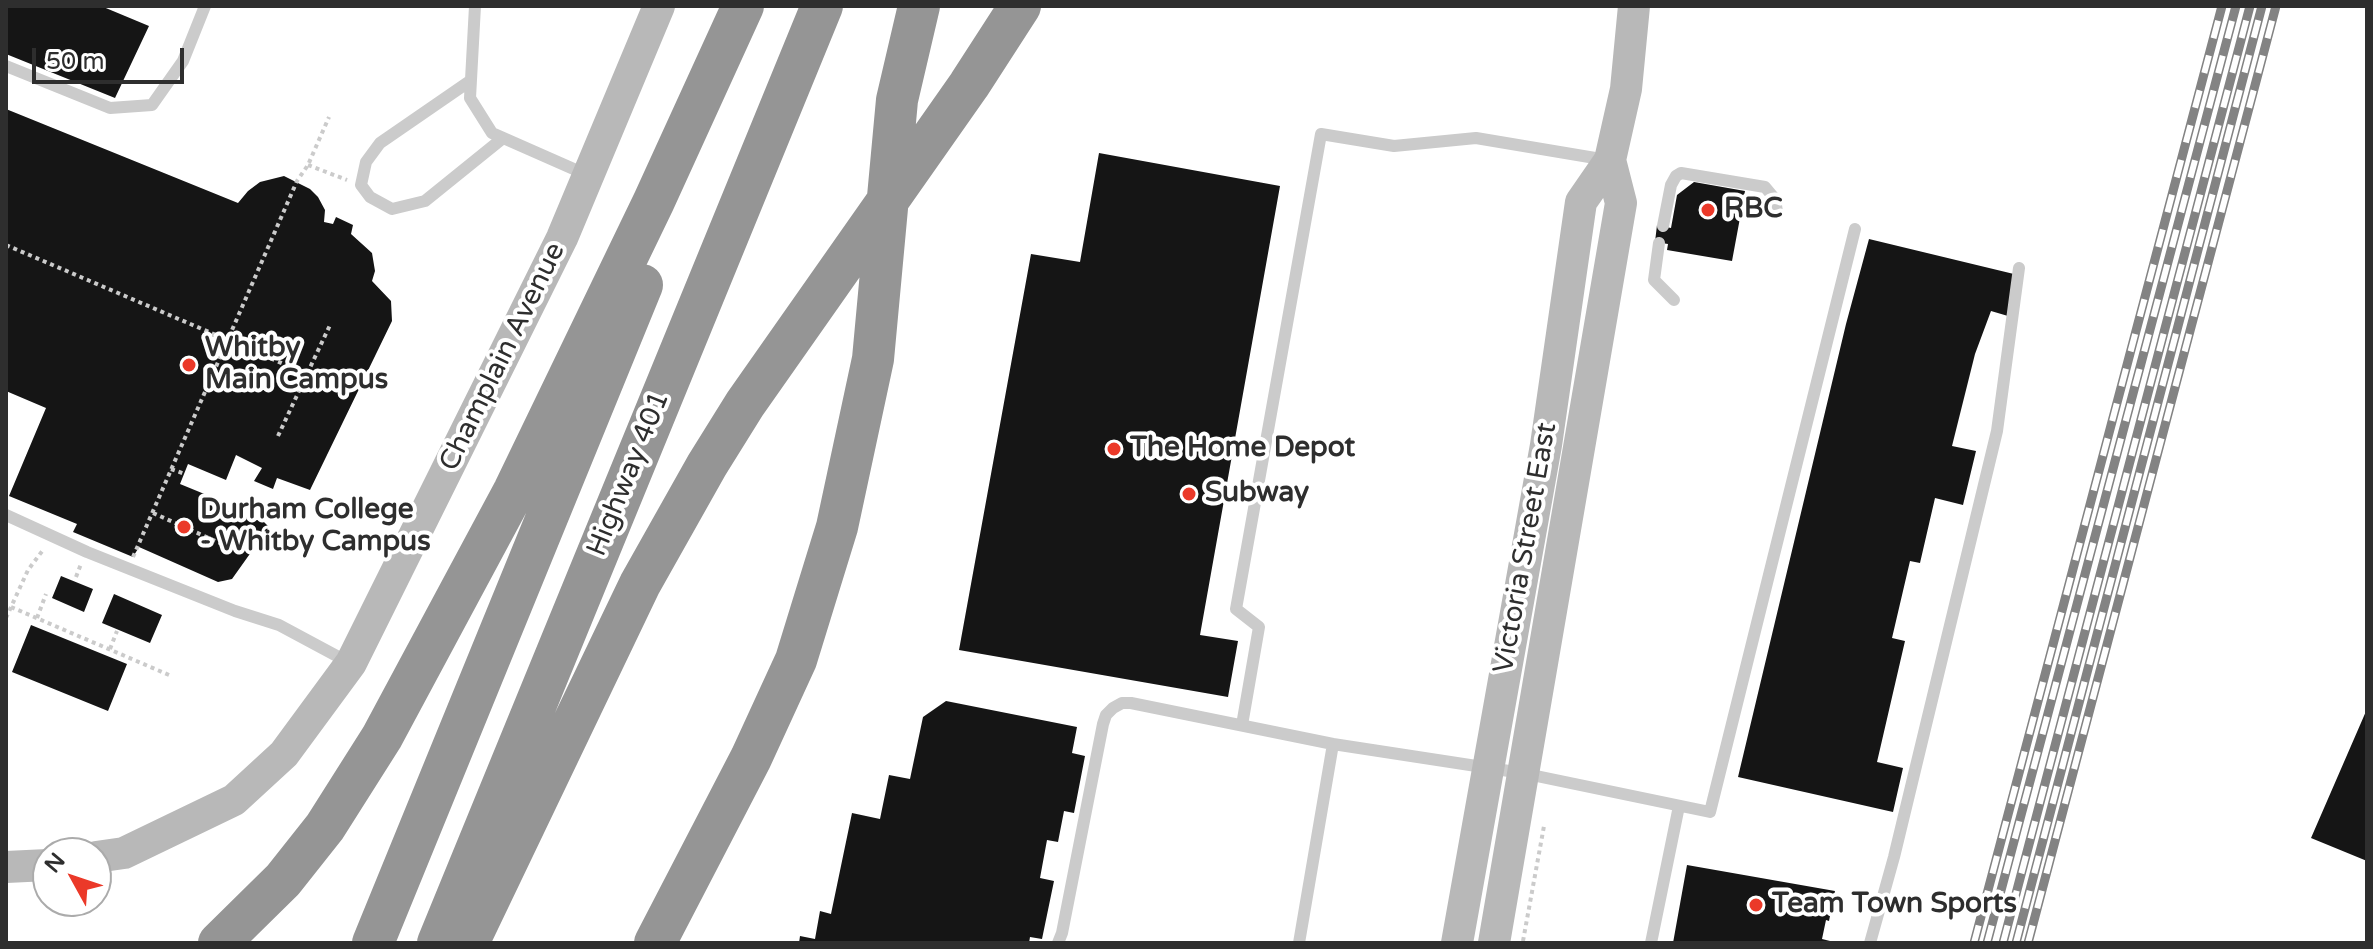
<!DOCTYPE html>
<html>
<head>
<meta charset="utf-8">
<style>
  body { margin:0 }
  #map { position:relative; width:2373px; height:949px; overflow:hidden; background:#fff; font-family:"Varela Round",sans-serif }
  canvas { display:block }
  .frame { position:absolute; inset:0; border:8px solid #2e2e2e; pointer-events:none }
  .north { position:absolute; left:32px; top:837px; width:80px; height:80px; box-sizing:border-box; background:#fff; border:2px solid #ababab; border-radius:50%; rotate:310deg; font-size:22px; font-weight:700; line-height:32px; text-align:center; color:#2e2e2e }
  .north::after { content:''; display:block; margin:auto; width:28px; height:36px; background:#eb3929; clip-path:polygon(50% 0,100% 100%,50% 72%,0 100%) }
  .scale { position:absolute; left:32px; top:48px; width:152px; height:36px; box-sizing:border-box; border:4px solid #2e2e2e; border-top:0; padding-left:10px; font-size:24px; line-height:28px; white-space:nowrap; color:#2e2e2e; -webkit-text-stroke:6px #fff; paint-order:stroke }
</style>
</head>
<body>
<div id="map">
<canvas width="2373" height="949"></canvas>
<div class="frame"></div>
<div class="north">N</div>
<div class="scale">50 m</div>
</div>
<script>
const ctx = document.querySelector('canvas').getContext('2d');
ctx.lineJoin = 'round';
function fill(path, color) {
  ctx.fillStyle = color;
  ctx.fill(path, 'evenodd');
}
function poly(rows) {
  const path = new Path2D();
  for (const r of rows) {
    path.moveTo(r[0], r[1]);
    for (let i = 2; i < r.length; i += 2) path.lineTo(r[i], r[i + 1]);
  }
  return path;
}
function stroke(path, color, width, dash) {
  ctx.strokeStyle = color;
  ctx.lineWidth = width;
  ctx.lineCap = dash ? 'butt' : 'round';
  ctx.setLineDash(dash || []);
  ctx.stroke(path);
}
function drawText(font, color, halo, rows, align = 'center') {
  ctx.font = font + ' "Varela Round",sans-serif';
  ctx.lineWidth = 8;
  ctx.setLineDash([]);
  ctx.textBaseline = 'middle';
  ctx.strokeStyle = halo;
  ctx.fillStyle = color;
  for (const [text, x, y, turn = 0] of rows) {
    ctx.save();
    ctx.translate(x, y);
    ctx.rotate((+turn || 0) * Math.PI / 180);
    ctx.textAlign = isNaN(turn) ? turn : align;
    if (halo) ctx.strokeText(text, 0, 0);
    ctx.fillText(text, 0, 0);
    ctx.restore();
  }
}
fill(poly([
  [6,6,101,6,149,26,115,98,6,54],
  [6,109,238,203,248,191,260,182,284,176,310,189,318,197,325,210,324,222,333,224,336,217,353,225,351,234,372,253,375,271,372,281,391,301,392,321,310,490,277,478,273,489,254,481,262,468,236,455,226,480,188,464,180,484,258,516,269,527,232,579,218,582,139,547,133,557,73,532,77,524,9,496,46,408,6,391],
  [1099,153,1280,186,1200,635,1238,641,1228,697,959,650,1031,254,1080,262],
  [1694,182,1745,191,1732,261,1667,250,1668,244,1655,242,1657,225,1671,228,1677,195],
  [1869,239,2018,275,2008,316,1991,311,1975,354,1952,446,1976,451,1963,505,1935,498,1920,563,1910,561,1892,638,1905,641,1877,762,1903,768,1893,812,1738,777,1846,324],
  [61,576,93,589,84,612,52,598],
  [114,594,162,615,150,643,102,623],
  [31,625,127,664,108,711,12,672],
  [946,701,1077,727,1072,753,1085,756,1074,813,1064,811,1058,842,1047,840,1040,878,1054,881,1042,939,1030,937,1029,943,799,943,800,936,815,939,820,911,831,914,852,813,880,819,889,775,910,779,923,717],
  [2367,709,2367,861,2311,838],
  [1687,865,1835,891,1829,921,1826,920,1822,939,1838,943,1673,943]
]), '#151515');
stroke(poly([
  [308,165,347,180],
  [6,245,307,374,331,323],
  [278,436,307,374],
  [171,469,185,474],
  [153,513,222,544],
  [133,557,297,181,308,165,329,117],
  [76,577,81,564],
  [11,607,169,675],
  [6,618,28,570,43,550],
  [37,618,46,594],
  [110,649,117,631],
  [1523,941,1544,826]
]), '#cbcbcb', 4, [4, 4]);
stroke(poly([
  [475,6,470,98,492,133,585,174],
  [6,66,110,108,152,105,183,61,205,6],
  [470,81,380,143,366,162,361,185,370,197,392,209,425,201,503,138],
  [1663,226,1671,185,1676,176,1681,173,1765,187,1775,199,1777,212],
  [1659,243,1654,280,1674,300],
  [6,515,87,552,235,611,279,625,348,662],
  [1242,725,1259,627,1236,609,1321,134,1394,146,1476,138,1607,160],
  [1058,943,1062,933,1103,724,1106,715,1113,708,1122,703,1131,703,1333,744],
  [1299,943,1333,744,1522,773,1710,812,1855,229],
  [1651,943,1679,806],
  [1870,943,1894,857,1997,431,2019,268]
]), '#cbcbcb', 12);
stroke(poly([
  [96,857,124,853,234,800,284,754,351,663,562,238,659,6],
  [6,867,48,865],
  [1457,943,1546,445,1581,202,1610,160,1626,89,1634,6],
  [1494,943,1621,203,1610,160]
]), '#b8b8b8', 32);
stroke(poly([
  [219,943,283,880,325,827,382,737,514,491,654,201,743,6],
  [373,943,642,285],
  [438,943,822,6],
  [468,943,640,584,707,465,745,404,969,85,1020,6],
  [655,943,751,758,796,660,837,527,873,359,897,100,919,6]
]), '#959595', 42);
const rail = poly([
  [1974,943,2222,6],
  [1987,943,2236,6],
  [2003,943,2250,6],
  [2016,943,2262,6],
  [2028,943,2276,6]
]);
stroke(rail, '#838383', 9);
stroke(rail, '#fff', 6, [18]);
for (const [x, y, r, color] of [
  [1708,210,8,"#eb3929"],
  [189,365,8,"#eb3929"],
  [1114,449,8,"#eb3929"],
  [1189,494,8,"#eb3929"],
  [184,527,8,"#eb3929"],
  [1756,905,8,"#eb3929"]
]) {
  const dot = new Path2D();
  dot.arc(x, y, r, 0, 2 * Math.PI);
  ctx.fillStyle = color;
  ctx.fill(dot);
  stroke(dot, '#fff', 3);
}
drawText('bold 28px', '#2e2e2e', '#fff', [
  ["RBC",1724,210],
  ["Whitby",205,349],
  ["Main Campus",205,381],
  ["The Home Depot",1130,449],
  ["Subway",1205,494],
  ["Durham College",200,511],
  ["- Whitby Campus",200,543],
  ["Team Town Sports",1772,905]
], 'left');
drawText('28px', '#2e2e2e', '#fff', [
  ["Champlain Avenue",503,357,-64],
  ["Highway 401",629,474,-68],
  ["Victoria Street East",1526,548,-80]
]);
</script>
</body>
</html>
